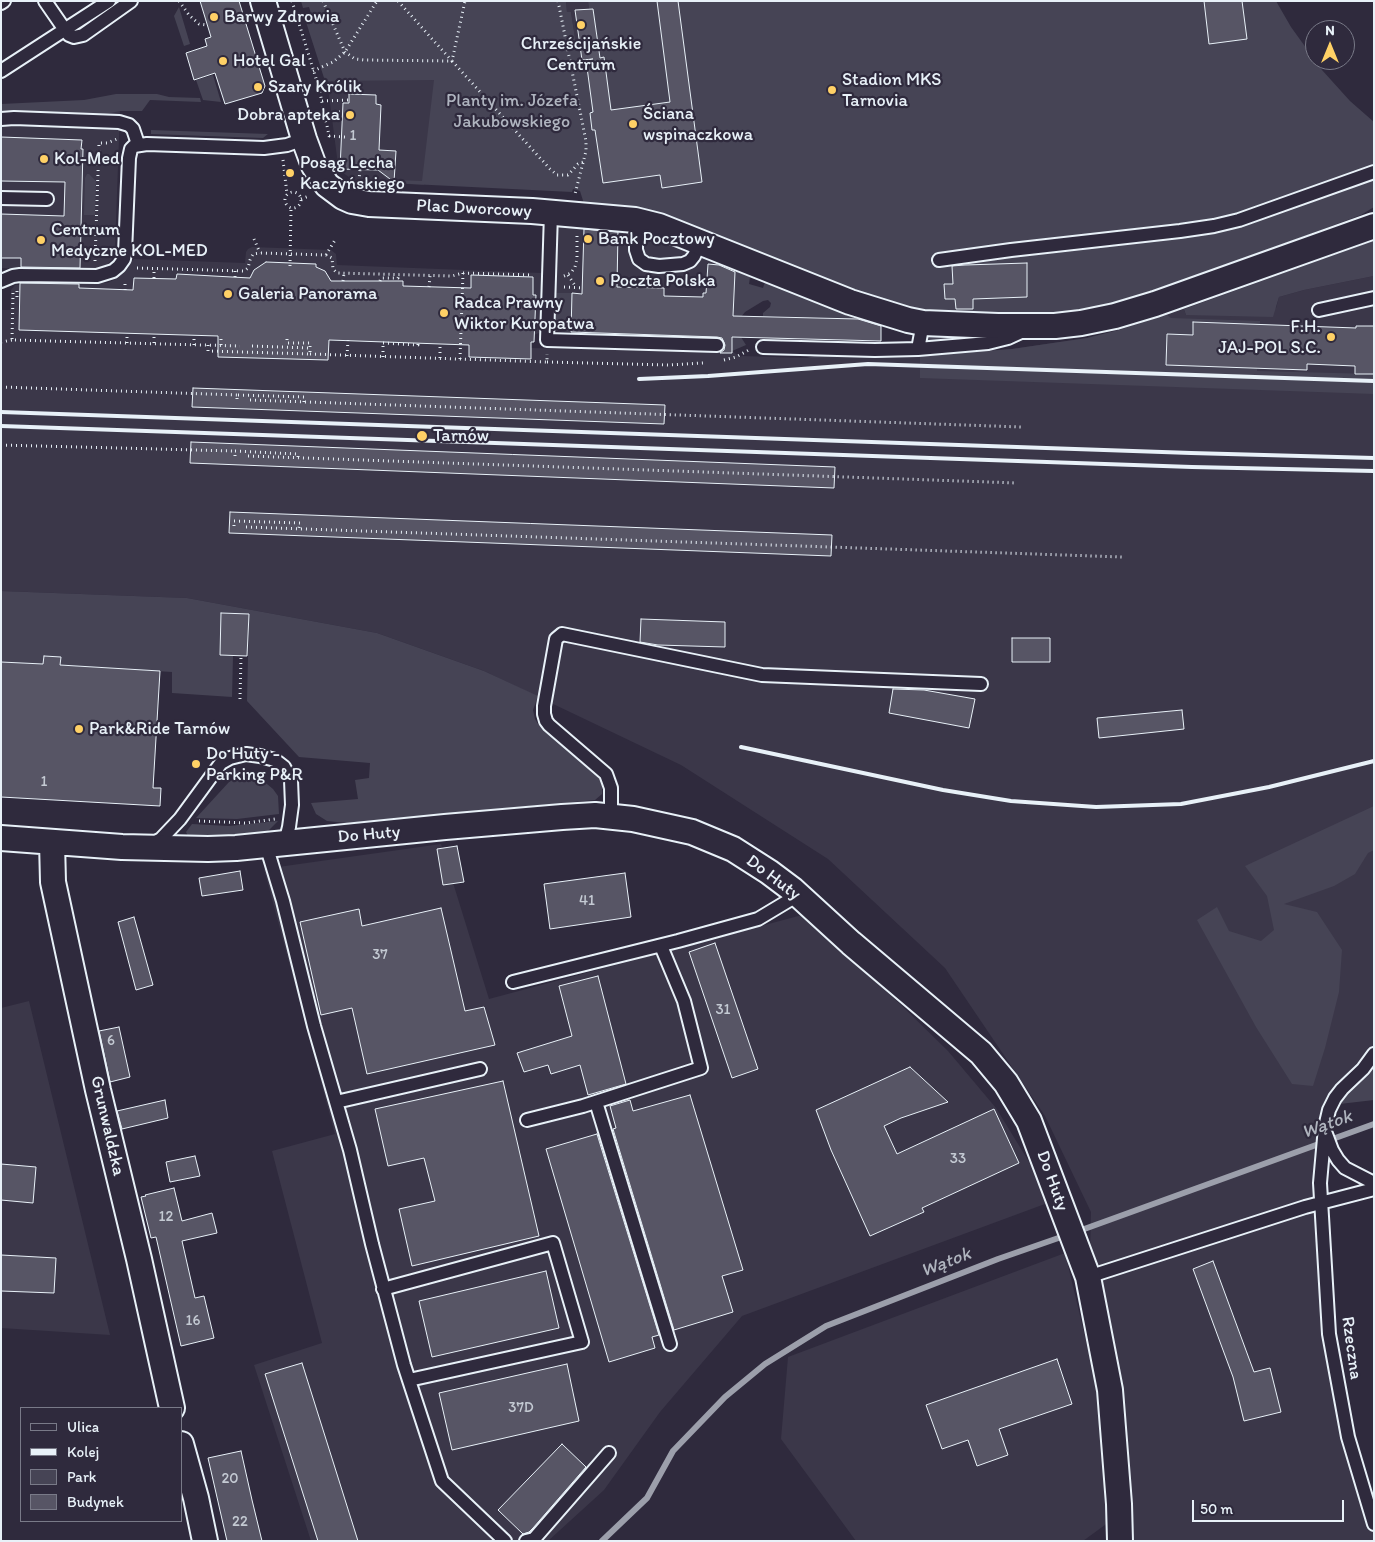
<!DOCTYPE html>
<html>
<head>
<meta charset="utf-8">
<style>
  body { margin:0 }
  #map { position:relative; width:1375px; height:1542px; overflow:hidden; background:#2f2a3d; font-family:Itim,sans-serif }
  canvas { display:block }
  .frame { position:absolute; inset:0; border:2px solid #e8f1f8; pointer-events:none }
  .legend { position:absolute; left:20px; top:1407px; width:162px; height:115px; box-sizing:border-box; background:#2f2a3d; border:1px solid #797a88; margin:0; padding:6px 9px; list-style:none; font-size:15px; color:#e8f1f8 }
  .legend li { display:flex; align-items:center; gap:10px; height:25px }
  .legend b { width:25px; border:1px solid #797a88 }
  .north { position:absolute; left:1305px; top:20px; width:50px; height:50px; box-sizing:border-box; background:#2f2a3d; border:1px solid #797a88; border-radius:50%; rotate:0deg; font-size:14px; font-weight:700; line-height:20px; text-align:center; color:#e8f1f8 }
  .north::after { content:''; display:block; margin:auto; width:18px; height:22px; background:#ffd166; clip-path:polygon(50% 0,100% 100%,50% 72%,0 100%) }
  .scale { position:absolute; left:1192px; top:1500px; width:152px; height:22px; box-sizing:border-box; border:2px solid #e8f1f8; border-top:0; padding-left:6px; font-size:15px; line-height:18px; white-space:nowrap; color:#e8f1f8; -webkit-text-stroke:4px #2f2a3d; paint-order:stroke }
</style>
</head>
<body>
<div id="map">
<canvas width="1375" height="1542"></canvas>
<div class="frame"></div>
<ul class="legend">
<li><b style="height:6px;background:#2f2a3d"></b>Ulica</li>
<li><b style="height:6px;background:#e8f1f8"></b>Kolej</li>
<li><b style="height:14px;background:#464455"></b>Park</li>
<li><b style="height:14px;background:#575565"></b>Budynek</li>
</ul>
<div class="north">N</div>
<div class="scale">50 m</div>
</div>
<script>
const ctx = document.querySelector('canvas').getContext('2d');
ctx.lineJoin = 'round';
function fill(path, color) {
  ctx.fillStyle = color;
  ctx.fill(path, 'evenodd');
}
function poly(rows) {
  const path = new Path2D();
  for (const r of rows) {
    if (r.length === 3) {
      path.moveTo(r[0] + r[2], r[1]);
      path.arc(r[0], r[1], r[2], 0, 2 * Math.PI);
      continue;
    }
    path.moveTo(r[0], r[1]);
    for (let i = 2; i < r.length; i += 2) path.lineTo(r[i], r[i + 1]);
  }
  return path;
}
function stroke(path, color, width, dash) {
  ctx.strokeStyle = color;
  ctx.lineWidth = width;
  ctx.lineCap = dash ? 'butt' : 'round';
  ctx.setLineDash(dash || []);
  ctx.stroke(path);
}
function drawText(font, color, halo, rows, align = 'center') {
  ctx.font = font + ' Itim,sans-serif';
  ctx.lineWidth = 4.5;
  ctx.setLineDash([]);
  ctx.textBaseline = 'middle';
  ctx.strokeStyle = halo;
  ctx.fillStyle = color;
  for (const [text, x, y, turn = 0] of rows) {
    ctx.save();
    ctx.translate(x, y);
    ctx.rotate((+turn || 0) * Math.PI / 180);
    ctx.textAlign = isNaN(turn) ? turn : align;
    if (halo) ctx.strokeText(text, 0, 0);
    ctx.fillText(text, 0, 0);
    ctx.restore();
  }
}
fill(poly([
  [566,1,588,1,589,9,593,9,600,57,604,57,609,93,591,96,586,60,582,60,577,52,571,12,567,12],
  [439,77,424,185,355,181,343,173,338,165,329,95,324,80],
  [1,109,120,111,115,249,112,259,108,264,95,271,89,271,1,268],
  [562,220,631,224,727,265,727,268,748,276,732,351,740,357,742,356,807,358,920,356,1012,349,1087,338,1119,330,1184,309,1186,315,1276,308,1279,297,1304,290,1374,276,1374,1064,1346,1074,1331,1103,1325,1127,1329,1334,1374,1524,1374,1541,1109,1541,1109,1522,1083,1541,856,1541,781,1439,788,1357,1065,1253,1100,1399,1090,1255,1091,1212,1045,1116,945,968,828,859,681,765,484,671,377,633,187,598,1,591,1,310,10,310,11,290,15,285,55,284,70,281,107,283,118,278,134,259,245,263,246,252,248,249,252,247,331,250,336,254,337,265,542,273,540,327,539,333,534,335,534,342,531,342,531,348,570,349,571,332,557,331,554,328,556,234],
  [441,844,489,999,802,915,899,1003,948,1051,996,1108,1053,1201,742,1316,660,1412,604,1490,548,1541,311,1541,254,1365,322,1343,272,1151,335,1134,264,869],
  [29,1001,110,1335,1,1328,1,1008]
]), '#3b3749');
fill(poly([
  [301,1,566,1,567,12,571,12,577,51,580,51,582,60,586,60,591,96,604,57,600,58,593,9,589,9,588,1,1276,1,1291,27,1322,70,1350,101,1374,122,1374,207,1361,215,1235,262,1118,303,1102,306,1069,311,1029,314,897,310,673,223,641,209,586,210,580,191,573,189,572,192,391,183,378,170,394,182,394,180,422,181,434,80,325,81,306,22,313,20,309,7,303,8],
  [179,7,190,44,184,46,174,16],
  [213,75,221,102,203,100,196,80],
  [116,94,157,94,169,97,200,98,201,102,150,100,142,111,120,111,101,115,1,114,1,104,84,100],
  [151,130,268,134,263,138,151,134],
  [87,174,89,174,96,181,95,215,84,215,85,178],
  [1374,235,1374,276,1304,290,1279,297,1273,317,1186,315,1184,309,1370,242],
  [727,268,750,277,749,284,763,288,765,282,881,319,763,316,763,313,770,307,771,303,768,300,763,301,745,312,741,317,739,334,746,345,732,351,734,299,726,286],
  [554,293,572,293,571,332,557,331,553,326],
  [1167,315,1171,318,1260,321,1260,324,1193,322,1193,335,1167,334,1166,365,1257,368,1257,371,1374,374,1374,394,920,378,920,356,807,358,822,354,932,353,932,355,1012,349,1087,338,1119,330],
  [928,334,1000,336,927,344],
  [1,591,187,598,377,633,484,671,538,696,533,710,535,719,538,724,597,775,601,780,602,785,602,794,595,800,347,823,327,821,316,814,311,803,358,799,355,780,369,778,370,763,299,757,247,701,249,614,221,613,220,655,233,656,232,697,172,693,172,672,60,665,61,657,44,656,43,664,1,662],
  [246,776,261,779,273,789,278,796,279,814,237,819,196,818,229,782,236,778],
  [1374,806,1374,850,1368,853,1355,874,1334,886,1284,904,1317,912,1342,950,1339,992,1325,1048,1313,1086,1292,1084,1256,1027,1197,920,1217,907,1229,931,1261,941,1274,930,1267,896,1245,866],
  [278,821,266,833,255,838,190,840,186,832,192,824,229,826],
  [1374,1056,1374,1100,1331,1105]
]), '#464455');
stroke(poly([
  [1076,1232,1374,1124],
  [602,1541,647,1498,673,1451,725,1397,765,1364,826,1326,998,1259,1067,1235]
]), '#9c9fab', 6);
const building = poly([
  [200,1,239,1,265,86,262,93,225,104,215,73,194,80,186,53,207,46,205,39,211,37,200,1],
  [657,1,678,1,702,182,662,188,660,175,603,183,595,130,592,130,590,113,593,112,586,60,593,59,582,60,575,10,593,9,600,58,604,57,611,110,670,102,657,1],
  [1204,1,1242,1,1247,39,1209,44,1204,1],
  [349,94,376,95,376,104,381,105,379,150,396,151,394,182,378,170,340,169,343,103,349,103,349,94],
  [1,137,82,140,81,149,83,149,80,268,21,267,21,258,1,258,1,214,64,216,65,182,1,181,1,137],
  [584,229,618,232,617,287,664,288,664,296,703,297,703,293,706,293,708,264,719,265,735,272,733,316,858,319,881,326,881,341,732,337,732,353,720,353,724,350,725,345,722,338,717,337,571,332,572,293,582,294,584,229],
  [266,262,316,264,316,267,325,271,331,281,403,281,403,286,471,288,471,275,533,277,533,295,536,295,534,342,531,342,531,359,469,357,469,345,329,340,328,360,218,357,218,336,19,330,20,283,79,284,79,288,133,290,134,278,176,279,177,274,250,278,254,270,266,262],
  [1027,263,1027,297,973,299,973,309,956,309,955,299,945,299,944,284,953,284,952,266,965,265,1027,263],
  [1193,322,1356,328,1356,326,1374,326,1374,374,1355,374,1355,366,1307,364,1307,370,1166,365,1167,334,1193,335,1193,322],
  [193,388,665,405,664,424,192,407,193,388],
  [191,442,835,467,834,488,190,463,191,442],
  [230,512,832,535,831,556,229,533,230,512],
  [221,613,249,614,247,656,220,655,221,613],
  [641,619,725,622,725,647,658,645,640,642,641,619],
  [1012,638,1050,638,1050,662,1012,662,1012,638],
  [44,656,61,657,60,665,160,671,153,788,161,788,160,806,1,797,1,662,43,664,44,656],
  [893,689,924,690,975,699,969,728,889,713,893,689],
  [1182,710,1184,729,1099,738,1097,718,1182,710],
  [457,846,464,882,443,885,437,849,457,846],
  [240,871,243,890,202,896,199,878,240,871],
  [625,873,631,917,550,929,544,884,625,873],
  [441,908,465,1011,484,1007,495,1045,367,1074,352,1008,321,1015,300,922,359,909,362,926,441,908],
  [134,917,153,985,136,990,118,922,134,917],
  [715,943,758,1069,732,1078,689,952,715,943],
  [598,976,626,1084,588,1095,580,1065,551,1074,548,1065,524,1072,517,1053,572,1036,559,986,598,976],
  [119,1027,130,1077,110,1082,99,1031,119,1027],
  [910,1067,948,1102,901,1118,884,1126,897,1154,994,1109,1019,1163,922,1208,924,1212,870,1236,831,1150,816,1110,910,1067],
  [503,1081,539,1236,412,1266,399,1209,435,1201,424,1158,388,1166,375,1109,503,1081],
  [690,1095,743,1270,722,1276,733,1312,674,1330,613,1129,616,1128,610,1106,630,1100,633,1111,690,1095],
  [165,1100,168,1118,122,1129,117,1111,165,1100],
  [597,1134,659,1335,652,1337,655,1348,609,1362,546,1149,597,1134],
  [195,1156,200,1176,170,1182,166,1162,195,1156],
  [1,1164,36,1167,33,1203,1,1200,1,1164],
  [174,1188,182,1221,212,1213,217,1233,182,1241,195,1298,204,1296,214,1338,181,1346,156,1237,151,1238,141,1197,146,1196,145,1195,174,1188],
  [1,1255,56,1258,54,1293,1,1291,1,1255],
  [1213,1261,1254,1372,1270,1368,1281,1412,1244,1421,1233,1377,1193,1269,1213,1261],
  [546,1271,559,1328,432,1357,419,1301,546,1271],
  [1057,1359,1072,1404,999,1429,1008,1455,977,1466,968,1440,942,1449,926,1405,1057,1359],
  [302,1363,358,1541,318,1541,265,1374,302,1363],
  [567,1364,579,1421,452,1450,439,1393,567,1364],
  [562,1444,586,1467,533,1528,529,1532,523,1534,498,1510,562,1444],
  [241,1451,252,1500,262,1541,227,1541,208,1458,241,1451]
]);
fill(building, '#575565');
stroke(building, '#e8f1f8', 1);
const lane = poly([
  [45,1,65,30,69,35,74,37,83,35,131,1],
  [1,3,4,1],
  [1,71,109,1],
  [1,119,14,118,119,122,129,125,133,129,138,144],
  [1,198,47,199],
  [551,213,547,340,717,345],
  [639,221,636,239,636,250,639,259,646,264,659,266,683,264,690,261,694,256,700,243],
  [939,260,1011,250,1180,231,1214,226,1239,220,1374,172],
  [1,281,13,276,20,275,97,276,113,271,119,266,124,259,125,253,129,158,131,149,134,146,147,144,264,148,287,145,304,139],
  [1319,310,1374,298],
  [763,347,875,350,918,349,923,323],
  [918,349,988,343,1008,338,1021,332],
  [611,817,611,788,606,774,549,725,546,721,544,714,544,706,556,639,562,634,762,675,981,684],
  [150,845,161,839,180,819,221,763,230,758,246,754,260,756,275,760,284,767,291,780,292,805,289,827,285,843],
  [266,845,283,901,314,1026,350,1150,372,1244,404,1365,442,1481,505,1541],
  [513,982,678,941,758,919,798,895],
  [1374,1054,1363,1069,1342,1089,1335,1098,1329,1110,1325,1127,1320,1183,1329,1334,1348,1437,1374,1524],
  [336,1102,480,1069],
  [596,1102,670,1344],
  [527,1120,583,1106,701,1068,684,1001,661,946],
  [1326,1134,1332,1150,1338,1160,1345,1168,1374,1183],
  [1088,1277,1305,1207,1374,1189],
  [383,1289,553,1243,582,1342,409,1380],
  [526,1541,534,1539,609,1453]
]);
const street = poly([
  [263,1,304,139,314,166,327,185,343,197,352,201,369,204,532,211,635,220,659,226,850,302,908,320,923,323,998,326,1055,326,1081,323,1115,316,1155,304,1374,226],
  [1,838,122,847,208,849,236,848,445,827,562,817,595,815,633,819,692,832,733,849,769,872,793,890,851,943,981,1053,1006,1083,1029,1121,1088,1277,1110,1390,1119,1504,1120,1541],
  [52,842,53,882,98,1090,139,1259,172,1408],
  [181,1444,196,1498,205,1541]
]);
stroke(lane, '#e8f1f8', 16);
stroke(street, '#e8f1f8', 28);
stroke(poly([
  [179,1,189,15,199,24,207,25],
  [292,1,319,88,330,140],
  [323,1,345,52,355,59,364,60,452,61,550,169,557,175,568,175,578,164,583,162],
  [398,1,452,61,465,1],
  [558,1,586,141,586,151,575,194],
  [313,71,333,62,345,52,377,1],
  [322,101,349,100],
  [324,112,343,112],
  [329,136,345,137],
  [283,160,287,194],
  [359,181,360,169],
  [293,200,8],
  [301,199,309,196],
  [254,239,260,253],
  [326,255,335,240],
  [95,261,99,143,107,143,117,139],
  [290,266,291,208],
  [137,268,244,271,248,268,250,260,253,254,260,253,326,255,332,258,333,269,337,273,452,276,463,273,533,275],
  [568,275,576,287],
  [564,276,571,273,575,267,577,259,577,236],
  [235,277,235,271],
  [154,278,154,268],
  [343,281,344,273],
  [380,281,381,278,398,278,399,275],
  [429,287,430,276],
  [564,287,583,288],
  [125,290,125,281],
  [17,291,17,300],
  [13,293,12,340,240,346],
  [1,342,12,340],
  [127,343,127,333],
  [154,343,154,334],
  [383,343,418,345,418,343],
  [194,345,194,335],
  [208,345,208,351,310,354,310,343,287,343,287,338],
  [221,345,221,336],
  [252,346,310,348],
  [310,354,547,362,547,354],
  [347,356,348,340],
  [383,357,383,342],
  [440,358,440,343],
  [460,359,463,273],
  [724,360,736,357,749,350],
  [547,362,668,365,703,363],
  [1,387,237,395],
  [237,399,237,395,304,397,304,402],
  [250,400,1021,427],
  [1,445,235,451],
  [235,456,235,451,298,454,298,458],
  [248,456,1017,483],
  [234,526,234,521,300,523,299,528],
  [246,527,1122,557],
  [240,699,241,656],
  [199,821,246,823,275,819]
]), '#e8f1f8', 3, [1, 4]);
stroke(lane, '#2f2a3d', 12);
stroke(street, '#2f2a3d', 24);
stroke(poly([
  [639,379,708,376,868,364,1374,381],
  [1,412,1191,453,1374,458],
  [1,426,1192,467,1374,471],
  [741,747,943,790,1011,801,1096,807,1181,804,1269,787,1374,761]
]), '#e8f1f8', 4);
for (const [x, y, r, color] of [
  [214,17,5,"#ffd166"],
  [581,25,5,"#ffd166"],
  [223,61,5,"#ffd166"],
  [258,87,5,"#ffd166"],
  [832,90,5,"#ffd166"],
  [350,115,5,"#ffd166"],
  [633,124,5,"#ffd166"],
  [44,159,5,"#ffd166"],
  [290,173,5,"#ffd166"],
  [588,239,5,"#ffd166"],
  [41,240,5,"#ffd166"],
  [600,281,5,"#ffd166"],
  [228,294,5,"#ffd166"],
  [444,313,5,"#ffd166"],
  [1331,337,5,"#ffd166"],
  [422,436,6,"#ffd166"],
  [79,729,5,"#ffd166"],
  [196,764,5,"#ffd166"]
]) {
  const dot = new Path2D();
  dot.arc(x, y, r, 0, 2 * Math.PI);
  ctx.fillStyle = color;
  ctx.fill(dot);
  stroke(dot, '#2f2a3d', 2);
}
drawText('15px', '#c4cad3', null, [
  ["1",353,136],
  ["1",44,782],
  ["41",587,901],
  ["37",380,955],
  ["31",723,1010],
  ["6",111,1041],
  ["33",958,1159],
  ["12",166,1217],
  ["16",193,1321],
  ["37D",521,1408],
  ["20",230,1479],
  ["22",240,1522]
]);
drawText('18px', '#e8f1f8', '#2f2a3d', [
  ["Barwy Zdrowia",224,17],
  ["Chrześcijańskie",581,44,"center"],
  ["Centrum",581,65,"center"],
  ["Hotel Gal",233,61],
  ["Stadion MKS",842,80],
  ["Tarnovia",842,101],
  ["Szary Królik",268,87],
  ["Ściana",643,114],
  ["wspinaczkowa",643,135],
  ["Dobra apteka",340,115,"right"],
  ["Kol-Med",54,159],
  ["Posąg Lecha",300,163],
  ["Kaczyńskiego",300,184],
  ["Centrum",51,230],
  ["Medyczne KOL-MED",51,251],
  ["Bank Pocztowy",598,239],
  ["Poczta Polska",610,281],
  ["Galeria Panorama",238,294],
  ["Radca Prawny",454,303],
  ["Wiktor Kuropatwa",454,324],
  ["F.H.",1321,327,"right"],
  ["JAJ-POL S.C.",1321,348,"right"],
  ["Tarnów",433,436],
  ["Park&Ride Tarnów",89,729],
  ["Do Huty -",206,754],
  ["Parking P&R",206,775]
], 'left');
drawText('18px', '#afb4bf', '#2f2a3d', [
  ["Planty im. Józefa",512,101],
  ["Jakubowskiego",512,122]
]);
drawText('18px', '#e8f1f8', '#2f2a3d', [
  ["Plac Dworcowy",474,209,3],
  ["Do Huty",369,835,-5],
  ["Do Huty",773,878,37],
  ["Grunwaldzka",107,1126,77],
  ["Do Huty",1052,1181,70],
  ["Rzeczna",1351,1348,82]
]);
drawText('italic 19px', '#afb4be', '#2f2a3d', [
  ["Wątok",1327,1125,-20],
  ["Wątok",946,1263,-21]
]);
</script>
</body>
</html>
